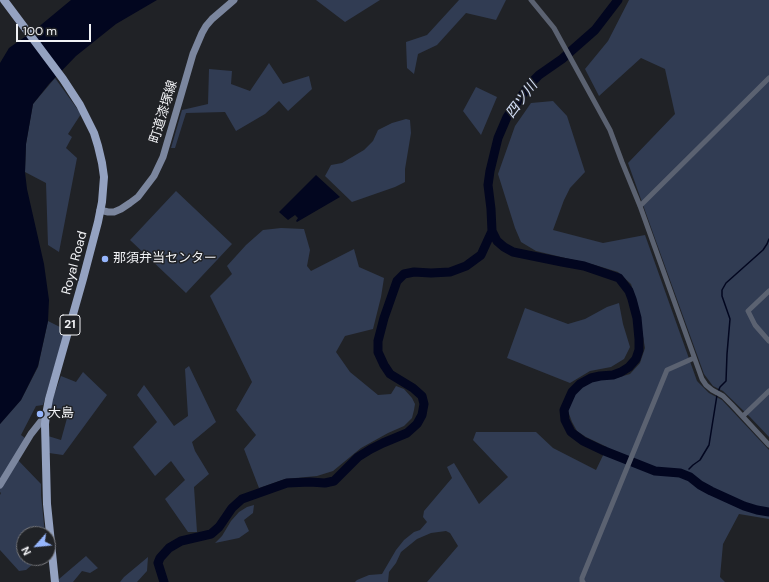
<!DOCTYPE html>
<html>
<head>
<meta charset="utf-8">
<style>
  body { margin:0 }
  #map { position:relative; width:769px; height:582px; overflow:hidden; background:#202226; font-family:"DM Sans",sans-serif }
  canvas { display:block }
  .north { position:absolute; left:16px; top:526px; width:40px; height:40px; box-sizing:border-box; background:#202226; border:1px solid #747579; border-radius:50%; rotate:243deg; font-size:11px; font-weight:700; line-height:16px; text-align:center; color:#f1f2f5 }
  .north::after { content:''; display:block; margin:auto; width:14px; height:18px; background:#96b6fd; clip-path:polygon(50% 0,100% 100%,50% 72%,0 100%) }
  .scale { position:absolute; left:16px; top:24px; width:75px; height:18px; box-sizing:border-box; border:2px solid #f1f2f5; border-top:0; padding-left:5px; font-size:12px; line-height:14px; white-space:nowrap; color:#f1f2f5; -webkit-text-stroke:3px #202226; paint-order:stroke }
</style>
</head>
<body>
<div id="map">
<canvas width="769" height="582"></canvas>
<div class="north">N</div>
<div class="scale">100 m</div>
</div>
<script>
const ctx = document.querySelector('canvas').getContext('2d');
ctx.lineJoin = 'round';
function fill(path, color) {
  ctx.fillStyle = color;
  ctx.fill(path, 'evenodd');
}
function poly(rows) {
  const path = new Path2D();
  for (const r of rows) {
    path.moveTo(r[0], r[1]);
    for (let i = 2; i < r.length; i += 2) path.lineTo(r[i], r[i + 1]);
  }
  return path;
}
function stroke(path, color, width, dash) {
  ctx.strokeStyle = color;
  ctx.lineWidth = width;
  ctx.lineCap = dash ? 'butt' : 'round';
  ctx.setLineDash(dash || []);
  ctx.stroke(path);
}
function drawText(font, color, halo, rows, align = 'center') {
  ctx.font = font + ' "DM Sans","Noto Sans JP",sans-serif';
  ctx.lineWidth = 3;
  ctx.setLineDash([]);
  ctx.textBaseline = 'middle';
  ctx.strokeStyle = halo;
  ctx.fillStyle = color;
  for (const [text, x, y, turn = 0] of rows) {
    ctx.save();
    ctx.translate(x, y);
    ctx.rotate((+turn || 0) * Math.PI / 180);
    ctx.textAlign = isNaN(turn) ? turn : align;
    if (halo) ctx.strokeText(text, 0, 0);
    ctx.fillText(text, 0, 0);
    ctx.restore();
  }
}
fill(poly([
  [316,0,380,0,345,22],
  [459,0,506,0,496,20,466,13,437,45,418,54,414,74,407,68,406,42,427,35],
  [629,0,769,0,769,437,750,417,723,391,713,386,704,374,653,233,628,163,675,114,665,69,641,58,599,96,585,69,608,41],
  [269,63,283,84,309,76,312,89,288,111,279,101,265,114,236,131,225,112,186,113,175,148,171,148,182,110,208,104,209,69,232,71,231,84,250,91],
  [55,78,81,114,68,134,72,137,66,148,77,158,59,252,48,245,46,183,25,172,26,144,33,104],
  [476,87,497,97,481,135,463,111],
  [553,101,567,116,585,172,570,188,564,200,553,230,603,243,645,235,697,381,709,393,722,400,769,450,769,519,739,514,723,544,720,577,725,582,427,582,458,546,450,533,446,531,431,533,417,539,401,552,396,563,389,572,388,582,355,582,357,580,369,575,382,574,396,550,404,540,414,532,420,530,427,522,423,517,424,511,452,478,447,467,454,463,479,504,508,477,473,440,476,432,536,432,553,448,596,470,607,447,586,437,577,431,572,422,568,411,572,400,576,393,581,387,595,379,613,379,630,374,640,363,645,348,637,302,631,284,618,272,595,265,536,251,521,242,515,228,498,174,515,126,531,103],
  [406,119,410,120,411,133,405,169,405,182,395,187,352,202,325,176,331,165,342,163,364,150,373,141,378,130,392,123],
  [176,191,232,244,186,293,130,240],
  [281,228,304,229,310,250,307,266,311,271,354,249,359,267,384,278,381,297,373,329,345,336,336,352,350,372,378,395,391,394,396,386,404,389,412,398,415,404,414,410,412,418,404,426,388,433,361,448,333,471,317,476,285,479,259,488,244,449,256,435,236,410,252,382,210,296,232,274,227,266,246,245,263,230],
  [619,303,623,324,630,347,624,359,611,367,590,371,570,383,507,358,525,308,568,324,585,319,607,307],
  [48,321,60,327,68,321,43,405,36,406,21,435,25,438,15,457,41,484,41,495,45,534,24,534,24,558,40,558,26,570,19,571,0,550,0,495,1,493,0,492,0,424,21,400,38,367],
  [189,366,216,422,192,442,195,451,209,474,194,487,197,532,188,532,165,499,185,480,171,461,155,476,133,447,157,422,137,395,144,385,174,426,188,416,185,369],
  [83,372,107,395,63,455,49,453,48,436,61,440,69,411,50,408,51,403,61,376,76,382],
  [254,505,253,513,244,520,249,531,239,538,215,543,222,536,231,521,239,512,247,507],
  [86,556,98,568,90,573,82,571,73,582,59,582,59,579],
  [148,557,147,571,137,582,120,582,124,577]
]), '#313c53');
fill(poly([
  [71,0,157,0,116,24,76,56,49,84,33,104,26,144,25,172,27,189,44,264,49,300,48,321,38,366,21,400,0,424,0,63,9,48,36,29],
  [316,175,340,197,297,222,296,221,298,218,295,215,288,220,279,212]
]), '#02061f');
stroke(poly([
  [718,392,720,387,726,381,727,354,730,319,722,296,722,290,726,283,763,250,767,244,769,239],
  [689,469,693,465,700,460,709,445,717,395]
]), '#02061f', 1.5);
stroke(poly([
  [618,0,595,30,562,59,539,75,529,85,507,117,498,138,490,171,488,185,491,209,492,231,497,241,504,247,513,252,562,262,584,266,619,278,629,291,632,299,637,318,639,339,639,350,636,359,629,367,621,372,613,375,600,376,591,378,580,384,572,392,564,410,565,420,571,432,583,441,602,450,655,471,680,473,690,477,700,485,711,491,744,506,757,510,769,512],
  [164,582,158,563,160,558,169,548,181,541,211,534,219,527,232,508,242,499,287,483,310,482,325,483,334,481,358,457,371,449,383,443,407,433,417,424,422,415,424,404,422,396,413,388,390,374,384,365,378,352,378,341,384,318,397,281,404,274,414,272,431,273,450,272,466,266,481,255,492,231]
]), '#02061f', 9);
stroke(poly([
  [531,0,554,28,560,39,610,130,622,162,640,206,702,379,706,385,712,390,723,396,732,405,769,445],
  [640,206,769,78],
  [769,291,748,311,755,325,769,341],
  [743,416,769,391],
  [583,582,582,581,582,578,667,370,694,358]
]), '#5b6271', 5);
stroke(poly([
  [100,210,108,212,114,212,121,209,130,203,138,197,154,176,163,157,193,54,202,33,206,26,212,19,234,0],
  [0,485,31,434,46,415]
]), '#7b869e', 7);
stroke(poly([
  [4,0,63,79,80,105,94,133,98,146,102,163,104,177,102,202,98,222,83,279,49,399,46,415,45,424,47,504,55,582]
]), '#94a2c1', 8);
for (const [x, y, r, color] of [
  [105,259,4,"#96b6fd"],
  [40,414,4,"#96b6fd"]
]) {
  const dot = new Path2D();
  dot.arc(x, y, r, 0, 2 * Math.PI);
  ctx.fillStyle = color;
  ctx.fill(dot);
  stroke(dot, '#202226', 1.5);
}
for (const [x, y, w] of [
  [70,325,20]
]) {
  const box = new Path2D();
  box.roundRect(x - w / 2, y - 10, w, 20, 3);
  ctx.fillStyle = '#202226';
  ctx.fill(box);
  stroke(box, '#f1f2f5', 1);
}
drawText('bold 12px', '#f1f2f5', null, [
  ["21",70,325]
]);
drawText('13px', '#f1f2f5', '#202226', [
  ["町道漆塚線",164,112,-73],
  ["Royal Road",75,263,-75]
]);
drawText('13px', '#f1f2f5', '#202226', [
  ["那須弁当センター",113,259],
  ["大島",48,414]
], 'left');
drawText('italic 14px', '#d6e1f9', '#202226', [
  ["四ツ川",522,100,-53]
]);
</script>
</body>
</html>
